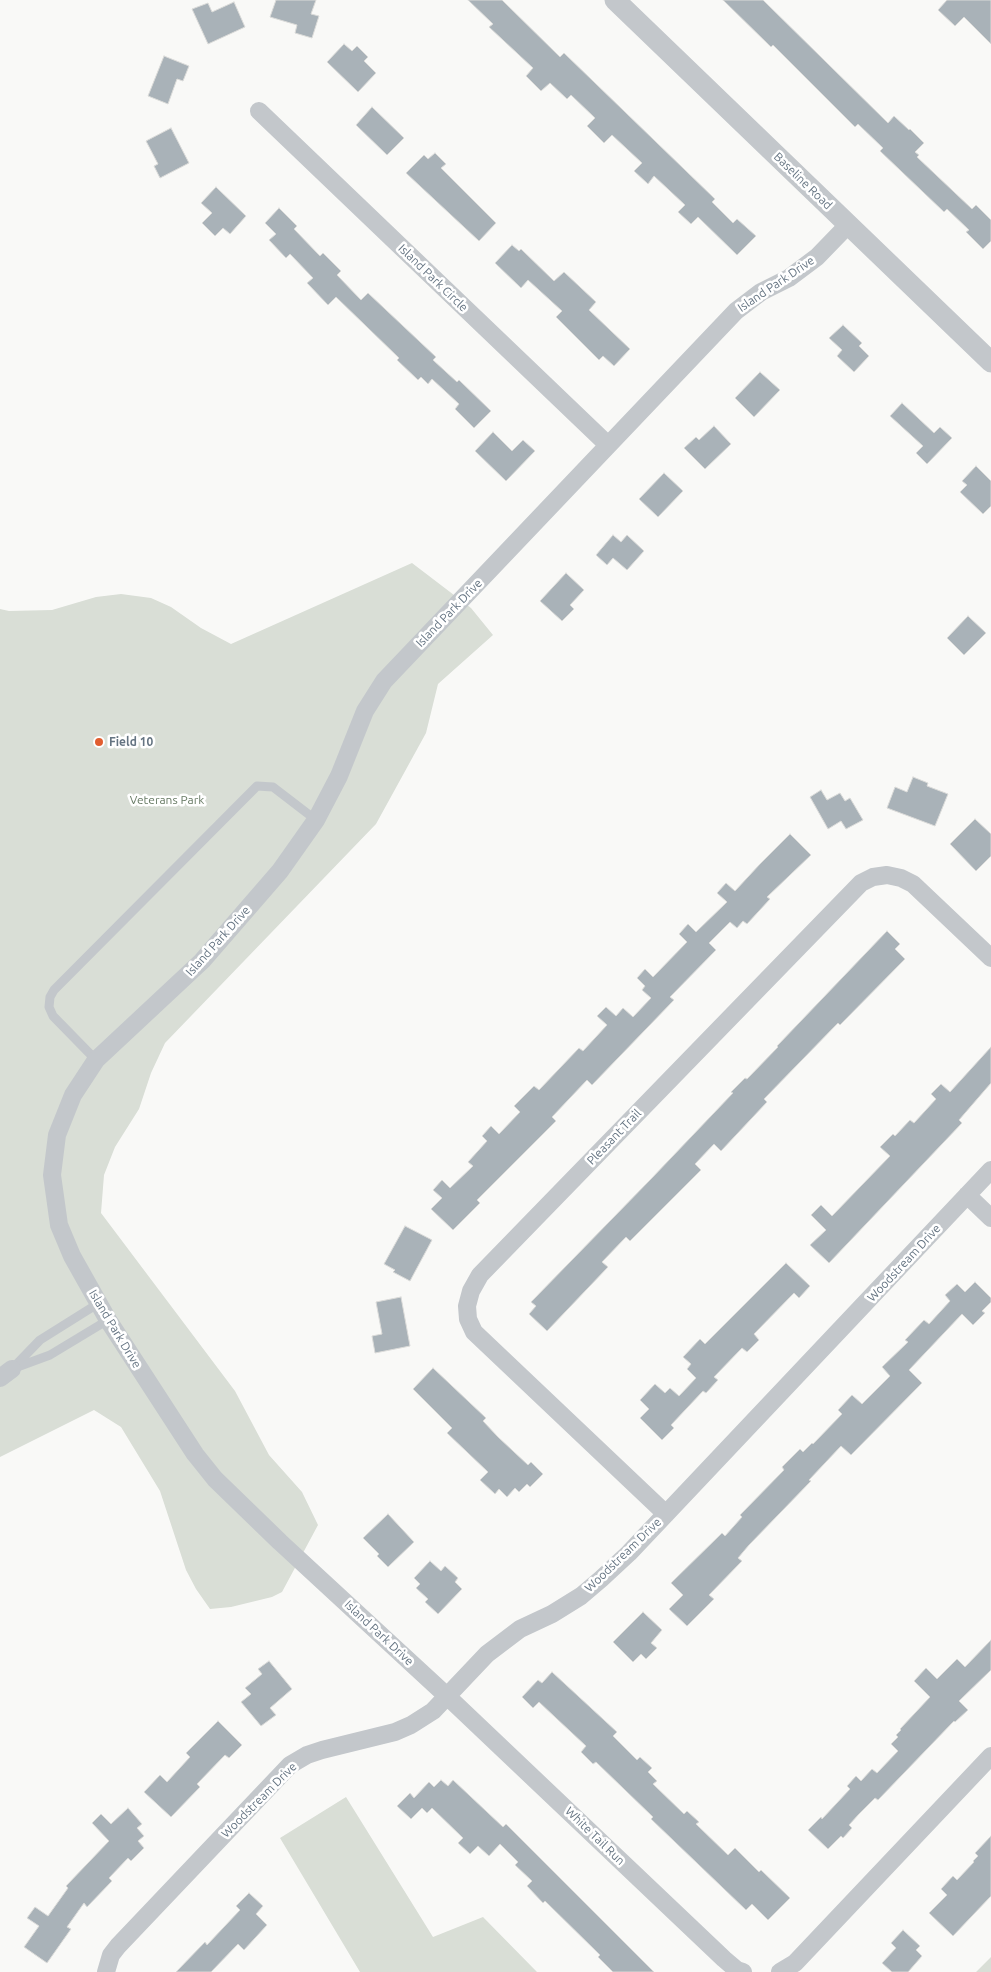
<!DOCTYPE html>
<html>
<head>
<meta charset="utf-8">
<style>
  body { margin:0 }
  canvas { display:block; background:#f9f9f7 }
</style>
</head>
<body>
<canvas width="991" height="1972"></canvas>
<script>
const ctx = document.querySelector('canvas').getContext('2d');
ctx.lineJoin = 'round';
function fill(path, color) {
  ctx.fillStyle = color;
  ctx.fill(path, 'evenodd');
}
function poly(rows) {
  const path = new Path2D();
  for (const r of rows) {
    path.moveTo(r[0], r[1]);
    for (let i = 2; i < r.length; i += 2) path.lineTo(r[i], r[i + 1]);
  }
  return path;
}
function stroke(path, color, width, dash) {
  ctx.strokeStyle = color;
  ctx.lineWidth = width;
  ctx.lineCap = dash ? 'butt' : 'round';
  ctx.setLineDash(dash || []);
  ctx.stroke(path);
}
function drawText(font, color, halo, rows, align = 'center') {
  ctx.font = font + ' Ubuntu,sans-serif';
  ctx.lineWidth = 5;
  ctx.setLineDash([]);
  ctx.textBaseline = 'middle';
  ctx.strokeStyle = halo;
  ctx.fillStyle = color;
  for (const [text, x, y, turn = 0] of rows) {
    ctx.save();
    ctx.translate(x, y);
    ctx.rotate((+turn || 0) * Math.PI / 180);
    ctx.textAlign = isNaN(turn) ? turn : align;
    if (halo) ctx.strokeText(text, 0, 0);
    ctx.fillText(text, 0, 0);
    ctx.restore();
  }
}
fill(poly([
  [412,563,471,608,493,635,438,684,426,733,376,824,165,1043,151,1073,139,1109,115,1147,104,1175,101,1213,235,1391,269,1455,302,1492,318,1525,282,1592,272,1597,231,1607,210,1609,196,1589,186,1570,160,1491,121,1427,94,1410,0,1457,0,609,9,611,52,610,96,597,121,594,151,598,171,607,201,628,231,644],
  [346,1797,433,1937,483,1917,537,1972,360,1972,280,1838],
  [991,1957,991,1972,976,1972]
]), '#d9ded6');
const building = poly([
  [276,0,316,0,311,14,319,16,312,38,295,33,297,25,270,17,276,0],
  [468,0,502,0,560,57,564,53,715,199,712,202,733,223,737,219,756,236,737,255,698,217,691,224,678,212,685,205,654,176,648,184,634,171,642,163,612,135,604,143,587,126,595,118,571,95,567,99,550,83,541,91,526,76,533,68,489,27,493,24,468,0],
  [723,0,763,0,888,123,894,116,909,130,910,129,924,143,915,152,919,155,917,157,972,209,976,205,991,220,991,241,983,249,966,232,969,230,947,209,944,212,880,151,883,148,858,124,855,127,773,45,771,47,723,0],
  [947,0,991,0,991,44,964,17,955,26,938,10,947,0],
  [234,2,245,27,208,44,192,9,208,3,212,12,234,2],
  [344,44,352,51,357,46,368,57,364,61,376,73,358,92,327,62,344,44],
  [164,56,189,66,183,81,177,79,168,104,148,96,164,56],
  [372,107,404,138,387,155,356,125,372,107],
  [171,128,189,163,160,178,154,166,158,164,146,141,171,128],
  [435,153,446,164,441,168,496,223,479,241,406,173,424,155,428,159,435,153],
  [216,187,246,216,230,234,223,228,215,236,202,223,212,213,201,203,216,187],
  [279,208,297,226,294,229,320,256,323,253,341,271,337,275,361,300,368,293,436,357,433,360,457,382,459,380,491,411,474,428,455,409,459,404,432,379,428,384,421,377,418,380,397,360,399,358,336,297,328,305,307,283,313,278,290,254,286,258,269,240,276,234,265,223,279,208],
  [512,245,519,251,521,249,554,281,564,272,596,302,589,310,630,349,614,366,603,356,599,360,556,317,562,311,528,280,521,288,495,263,512,245],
  [843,325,862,343,859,346,869,356,854,372,837,356,842,350,829,338,843,325],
  [760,372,780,390,754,417,735,398,760,372],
  [902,403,934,433,940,427,952,438,927,464,916,453,923,446,890,416,902,403],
  [714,426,731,444,705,469,684,448,696,437,699,440,714,426],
  [493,432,512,451,523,440,535,451,506,481,475,451,493,432],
  [976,466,991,481,991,506,983,514,960,492,967,485,962,481,976,466],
  [664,473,683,491,658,517,639,499,664,473],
  [613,535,621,542,627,535,644,551,627,570,613,558,607,565,596,555,613,535],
  [566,573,584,590,570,605,574,609,562,621,540,601,566,573],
  [968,616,986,633,964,655,947,638,968,616],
  [913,777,928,783,927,786,948,794,935,826,887,808,895,787,907,792,913,777],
  [821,790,827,800,840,793,845,801,850,798,863,820,846,829,841,821,828,829,810,797,821,790],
  [975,819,991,834,991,856,976,871,950,844,975,819],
  [790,834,811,855,767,897,770,899,747,924,743,921,737,928,730,922,709,943,716,950,670,997,674,1000,592,1085,587,1080,552,1117,556,1121,477,1200,480,1203,453,1230,431,1209,442,1198,433,1190,442,1180,450,1188,473,1166,468,1162,487,1141,482,1136,491,1126,499,1134,520,1112,514,1106,534,1086,539,1090,579,1048,583,1051,607,1025,597,1016,606,1007,616,1016,623,1008,633,1017,651,998,642,990,645,986,637,978,645,969,653,977,687,942,679,934,688,924,696,932,727,902,717,893,726,883,735,891,760,864,790,834],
  [887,931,900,944,895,949,905,959,840,1025,838,1023,764,1099,767,1102,721,1151,714,1144,695,1164,701,1170,630,1241,626,1237,602,1262,608,1267,547,1331,529,1314,536,1306,531,1302,650,1180,733,1093,731,1092,745,1078,747,1079,778,1047,777,1046,887,931],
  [991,1047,991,1083,959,1120,962,1123,829,1263,810,1245,826,1230,811,1215,821,1205,832,1216,890,1156,880,1147,893,1134,895,1136,910,1120,914,1123,936,1099,931,1094,941,1084,950,1092,991,1047],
  [405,1226,432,1240,410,1281,393,1272,395,1270,384,1264,405,1226],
  [786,1263,810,1286,799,1298,794,1293,754,1334,759,1340,747,1352,742,1348,714,1377,718,1380,706,1393,703,1391,671,1425,674,1428,662,1440,640,1418,649,1409,640,1400,655,1384,665,1393,670,1388,679,1396,696,1378,687,1369,691,1364,683,1357,700,1339,705,1344,786,1263],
  [975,1282,991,1298,991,1302,982,1311,985,1313,973,1325,962,1314,909,1370,922,1383,851,1455,841,1446,809,1480,811,1481,749,1545,738,1558,742,1561,709,1595,714,1599,687,1626,669,1609,683,1595,671,1583,722,1533,725,1536,742,1517,740,1515,784,1470,782,1467,800,1449,803,1452,812,1443,813,1444,842,1414,838,1410,852,1395,862,1404,890,1376,882,1367,908,1342,905,1340,924,1320,929,1324,950,1301,945,1295,957,1284,965,1292,975,1282],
  [401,1297,410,1346,375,1353,372,1336,382,1334,376,1302,401,1297],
  [433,1368,486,1418,483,1421,498,1437,528,1465,531,1462,543,1474,530,1487,527,1484,519,1492,515,1488,507,1497,499,1489,495,1494,480,1480,488,1472,447,1433,452,1428,413,1389,433,1368],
  [388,1514,414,1542,388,1567,377,1556,379,1554,363,1538,388,1514],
  [430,1561,441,1571,445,1566,458,1578,455,1582,462,1589,438,1614,425,1602,428,1599,416,1588,420,1584,414,1578,430,1561],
  [643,1612,662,1630,651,1643,657,1648,646,1659,641,1654,633,1662,613,1642,643,1612],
  [991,1640,991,1670,959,1701,968,1710,955,1722,954,1721,878,1800,875,1798,859,1814,849,1825,852,1828,843,1838,841,1836,828,1849,808,1830,821,1817,822,1819,850,1789,847,1786,856,1776,861,1781,872,1769,877,1773,898,1751,891,1744,898,1737,896,1735,901,1730,900,1729,930,1697,914,1681,926,1668,937,1679,957,1659,965,1667,991,1640],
  [269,1661,292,1689,270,1708,276,1715,261,1726,241,1702,251,1694,245,1688,262,1674,258,1669,269,1661],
  [552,1672,617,1732,613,1736,637,1760,640,1757,652,1768,648,1772,657,1781,653,1784,684,1814,687,1811,699,1822,696,1824,728,1855,735,1848,759,1872,761,1870,790,1898,768,1920,752,1904,746,1910,651,1819,653,1817,596,1762,593,1764,581,1752,586,1746,556,1718,539,1702,533,1708,522,1697,538,1680,542,1683,552,1672],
  [218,1721,242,1745,229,1758,225,1755,197,1784,200,1787,171,1817,144,1792,160,1775,167,1782,190,1757,186,1753,218,1721],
  [441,1780,448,1786,453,1780,503,1827,506,1824,654,1972,613,1972,598,1957,600,1955,545,1901,543,1903,527,1886,532,1881,515,1865,518,1862,500,1844,489,1856,478,1846,470,1854,458,1843,463,1838,432,1808,427,1813,422,1808,411,1819,397,1806,410,1793,414,1798,429,1782,434,1787,441,1780],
  [128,1808,142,1824,137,1828,144,1836,138,1841,144,1848,131,1861,128,1858,109,1878,112,1881,87,1907,84,1903,67,1927,71,1929,47,1963,24,1947,39,1926,27,1918,35,1907,48,1916,68,1888,66,1886,109,1841,92,1823,101,1814,111,1824,128,1808],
  [991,1836,991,1896,953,1936,929,1913,947,1895,941,1889,953,1876,957,1880,974,1862,973,1861,978,1856,975,1853,991,1836],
  [249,1893,263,1906,256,1914,267,1925,244,1950,238,1944,211,1972,176,1972,205,1942,207,1945,240,1910,236,1906,249,1893],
  [903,1930,920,1946,916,1950,922,1956,908,1972,892,1972,882,1963,896,1948,891,1943,903,1930]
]);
fill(building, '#a9b2b8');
stroke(building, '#dbdbd9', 1);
stroke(poly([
  [96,1060,53,1016,49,1007,50,997,54,990,257,786,273,787,316,820],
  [99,1303,40,1340,12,1369,50,1355,108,1320]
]), '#c3c7cb', 9);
stroke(poly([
  [259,111,608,445],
  [967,1195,991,1218],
  [0,1378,12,1369],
  [666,1514,474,1332,468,1319,467,1306,471,1291,480,1275,861,883,873,877,887,875,901,878,913,884,991,958],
  [106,1972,111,1955,118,1946,290,1765,307,1755,322,1750,395,1732,411,1725,433,1711,487,1654,520,1629,552,1614,581,1596,601,1579,629,1553,991,1170],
  [743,1972,737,1970,724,1959,448,1697,280,1542,215,1479,195,1454,108,1320,72,1256,59,1225,52,1175,57,1135,73,1095,96,1060,202,961,280,871,316,820,339,776,365,711,384,681,736,311,761,292,789,278,817,257,848,225],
  [780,1972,795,1963,991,1756]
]), '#c3c7cb', 18);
stroke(poly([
  [615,0,991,362]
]), '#c3c7cb', 21);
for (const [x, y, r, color] of [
  [99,742,5,"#e15d2f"]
]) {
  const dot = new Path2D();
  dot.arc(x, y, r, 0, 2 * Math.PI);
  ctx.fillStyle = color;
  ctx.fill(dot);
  stroke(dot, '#fff', 2);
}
drawText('12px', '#657482', '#fff', [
  ["Baseline Road",803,181,44],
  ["Island Park Circle",433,278,44],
  ["Island Park Drive",776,284,-34],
  ["Island Park Drive",449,613,-46],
  ["Island Park Drive",218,941,-48],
  ["Pleasant Trail",614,1137,-46],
  ["Woodstream Drive",904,1263,-47],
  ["Island Park Drive",115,1329,59],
  ["Woodstream Drive",623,1555,-44],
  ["Island Park Drive",379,1633,43],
  ["Woodstream Drive",259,1800,-45],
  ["White Tail Run",595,1836,44]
]);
drawText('bold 12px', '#657482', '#fff', [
  ["Field 10",109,742]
], 'left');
drawText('12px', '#677a64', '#fff', [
  ["Veterans Park",167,800]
]);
</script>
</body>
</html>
